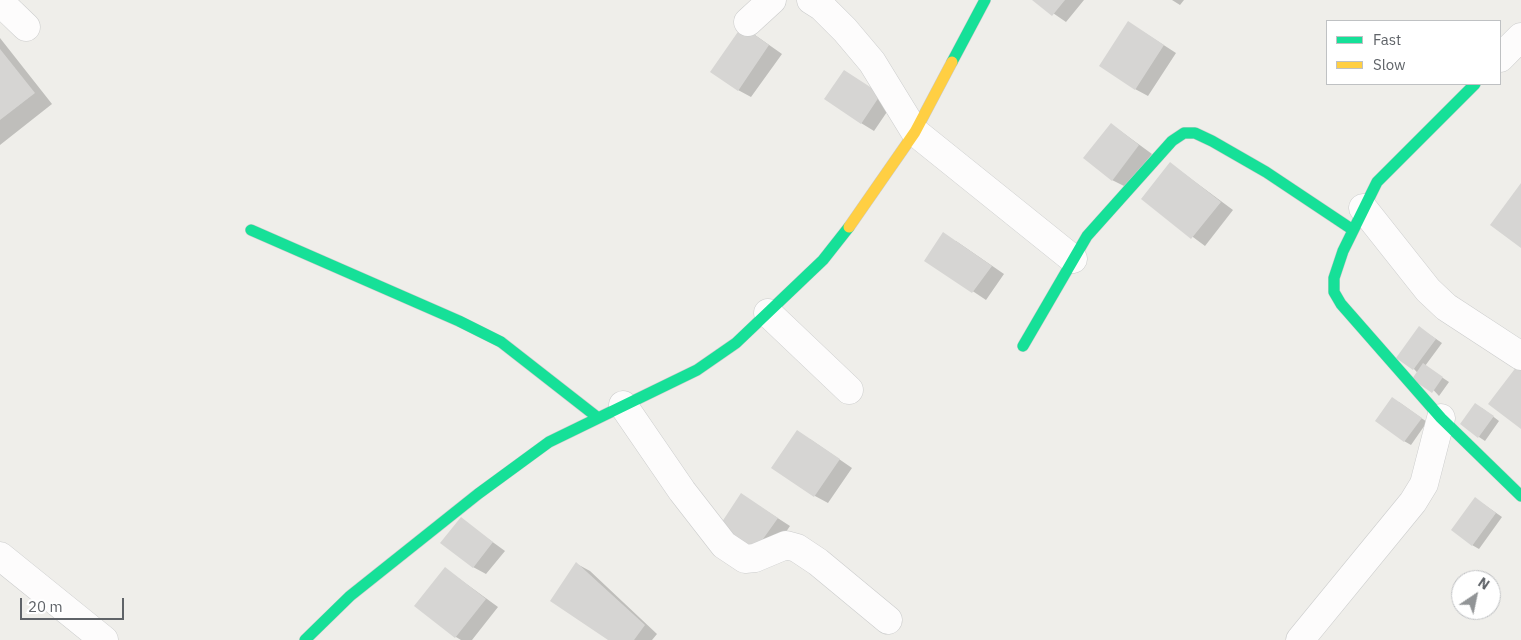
<!DOCTYPE html>
<html>
<head>
<meta charset="utf-8">
<style>
  body { margin:0 }
  #map { position:relative; width:1521px; height:640px; overflow:hidden; background:#efeeea; font-family:"IBM Plex Sans",sans-serif }
  canvas { display:block }
  .legend { position:absolute; left:1326px; top:20px; width:175px; height:65px; box-sizing:border-box; background:#fff; border:1px solid #bfc1c3; margin:0; padding:6px 9px; list-style:none; font-size:15px; color:#5f6368 }
  .legend li { display:flex; align-items:center; gap:10px; height:25px }
  .legend b { width:25px; border:1px solid #bfc1c3 }
  .north { position:absolute; left:1451px; top:570px; width:50px; height:50px; box-sizing:border-box; background:#fff; border:1px solid #bfc1c3; border-radius:50%; rotate:34deg; font-size:14px; font-weight:700; line-height:20px; text-align:center; color:#5f6368 }
  .north::after { content:''; display:block; margin:auto; width:18px; height:22px; background:#919496; clip-path:polygon(50% 0,100% 100%,50% 72%,0 100%) }
  .scale { position:absolute; left:20px; top:598px; width:104px; height:22px; box-sizing:border-box; border:2px solid #5f6368; border-top:0; padding-left:6px; font-size:15px; line-height:18px; white-space:nowrap; color:#5f6368; -webkit-text-stroke:4px #fff; paint-order:stroke }
</style>
</head>
<body>
<div id="map">
<canvas width="1521" height="640"></canvas>
<ul class="legend">
<li><b style="height:6px;background:#16e098"></b>Fast</li>
<li><b style="height:6px;background:#ffcf43"></b>Slow</li>
</ul>
<div class="north">N</div>
<div class="scale">20 m</div>
</div>
<script>
const ctx = document.querySelector('canvas').getContext('2d');
ctx.lineJoin = 'round';
function fill(path, color) {
  ctx.fillStyle = color;
  ctx.fill(path, 'evenodd');
}
function poly(rows) {
  const path = new Path2D();
  for (const r of rows) {
    path.moveTo(r[0], r[1]);
    for (let i = 2; i < r.length; i += 2) path.lineTo(r[i], r[i + 1]);
  }
  return path;
}
function stroke(path, color, width, dash) {
  ctx.strokeStyle = color;
  ctx.lineWidth = width;
  ctx.lineCap = dash ? 'butt' : 'round';
  ctx.setLineDash(dash || []);
  ctx.stroke(path);
}
fill(poly([
  [1034,0,1084,0,1066,22],
  [1172,0,1184,0,1180,5],
  [1142,31,1176,53,1148,96,1135,89],
  [755,35,782,54,751,97,738,90],
  [0,38,52,104,0,145],
  [844,71,893,103,874,131,861,123],
  [1111,124,1152,154,1126,187,1112,180],
  [1171,164,1233,210,1205,246,1142,199],
  [956,241,1004,274,986,300,926,260],
  [1420,328,1442,343,1425,366,1449,382,1439,396,1414,369],
  [1399,402,1427,422,1411,445,1404,441],
  [1482,408,1499,421,1485,441,1479,437],
  [810,439,852,468,828,503,815,496],
  [742,495,790,526,767,560],
  [1482,503,1502,517,1479,549,1472,545],
  [461,519,505,551,486,574,473,567],
  [577,564,590,571,657,634,652,640,610,640],
  [446,569,498,607,472,640,461,640,456,637]
]), '#0003');
fill(poly([
  [1032,0,1065,0,1052,16],
  [1128,21,1164,45,1135,90,1099,66],
  [742,26,769,45,738,91,710,72],
  [0,49,35,93,0,120],
  [844,70,881,94,861,124,824,99],
  [1111,123,1139,145,1112,181,1083,158],
  [1170,162,1221,202,1191,239,1141,199],
  [1521,183,1521,248,1490,225],
  [943,232,992,266,972,293,924,261],
  [1419,326,1436,339,1413,370,1396,358],
  [1423,363,1443,377,1432,393,1412,379],
  [1517,366,1521,369,1521,429,1488,404],
  [1392,397,1422,418,1404,442,1375,421],
  [1475,403,1494,416,1478,438,1460,424],
  [797,430,840,459,814,497,771,468],
  [741,493,778,518,753,553,718,528],
  [1475,497,1496,513,1472,546,1451,530],
  [461,517,493,542,473,568,440,543],
  [576,562,645,625,634,640,608,640,550,601],
  [445,567,486,599,455,638,414,606]
]), '#d6d5d3');
const street = poly([
  [811,0,822,7,845,30,872,62,915,132,1073,259],
  [0,2,26,27],
  [748,22,772,0],
  [1500,58,1521,37],
  [1363,208,1428,290,1446,307,1521,356],
  [768,313,849,390],
  [623,405,682,491,724,545,745,559,755,558,786,545,797,548,818,562,888,620],
  [0,556,104,640],
  [1300,640,1413,502,1424,484,1441,418]
]);
const fast = poly([
  [952,62,985,0],
  [1475,84,1377,182,1343,251,1334,278,1334,292,1341,304,1441,418,1521,496],
  [251,230,459,321,501,342,597,417],
  [1023,346,1087,236,1172,141,1184,133,1195,133,1212,141,1266,172,1353,230],
  [305,640,350,596,478,494,549,442,697,370,736,343,823,260,849,227]
]);
const slow = poly([
  [849,227,915,132,952,62]
]);
stroke(street, '#cbcccc', 29);
stroke(fast, '#cacacb', 12);
stroke(slow, '#cacacb', 12);
stroke(street, '#fdfcfc', 28);
stroke(fast, '#16e098', 11);
stroke(slow, '#ffcf43', 11);
</script>
</body>
</html>
